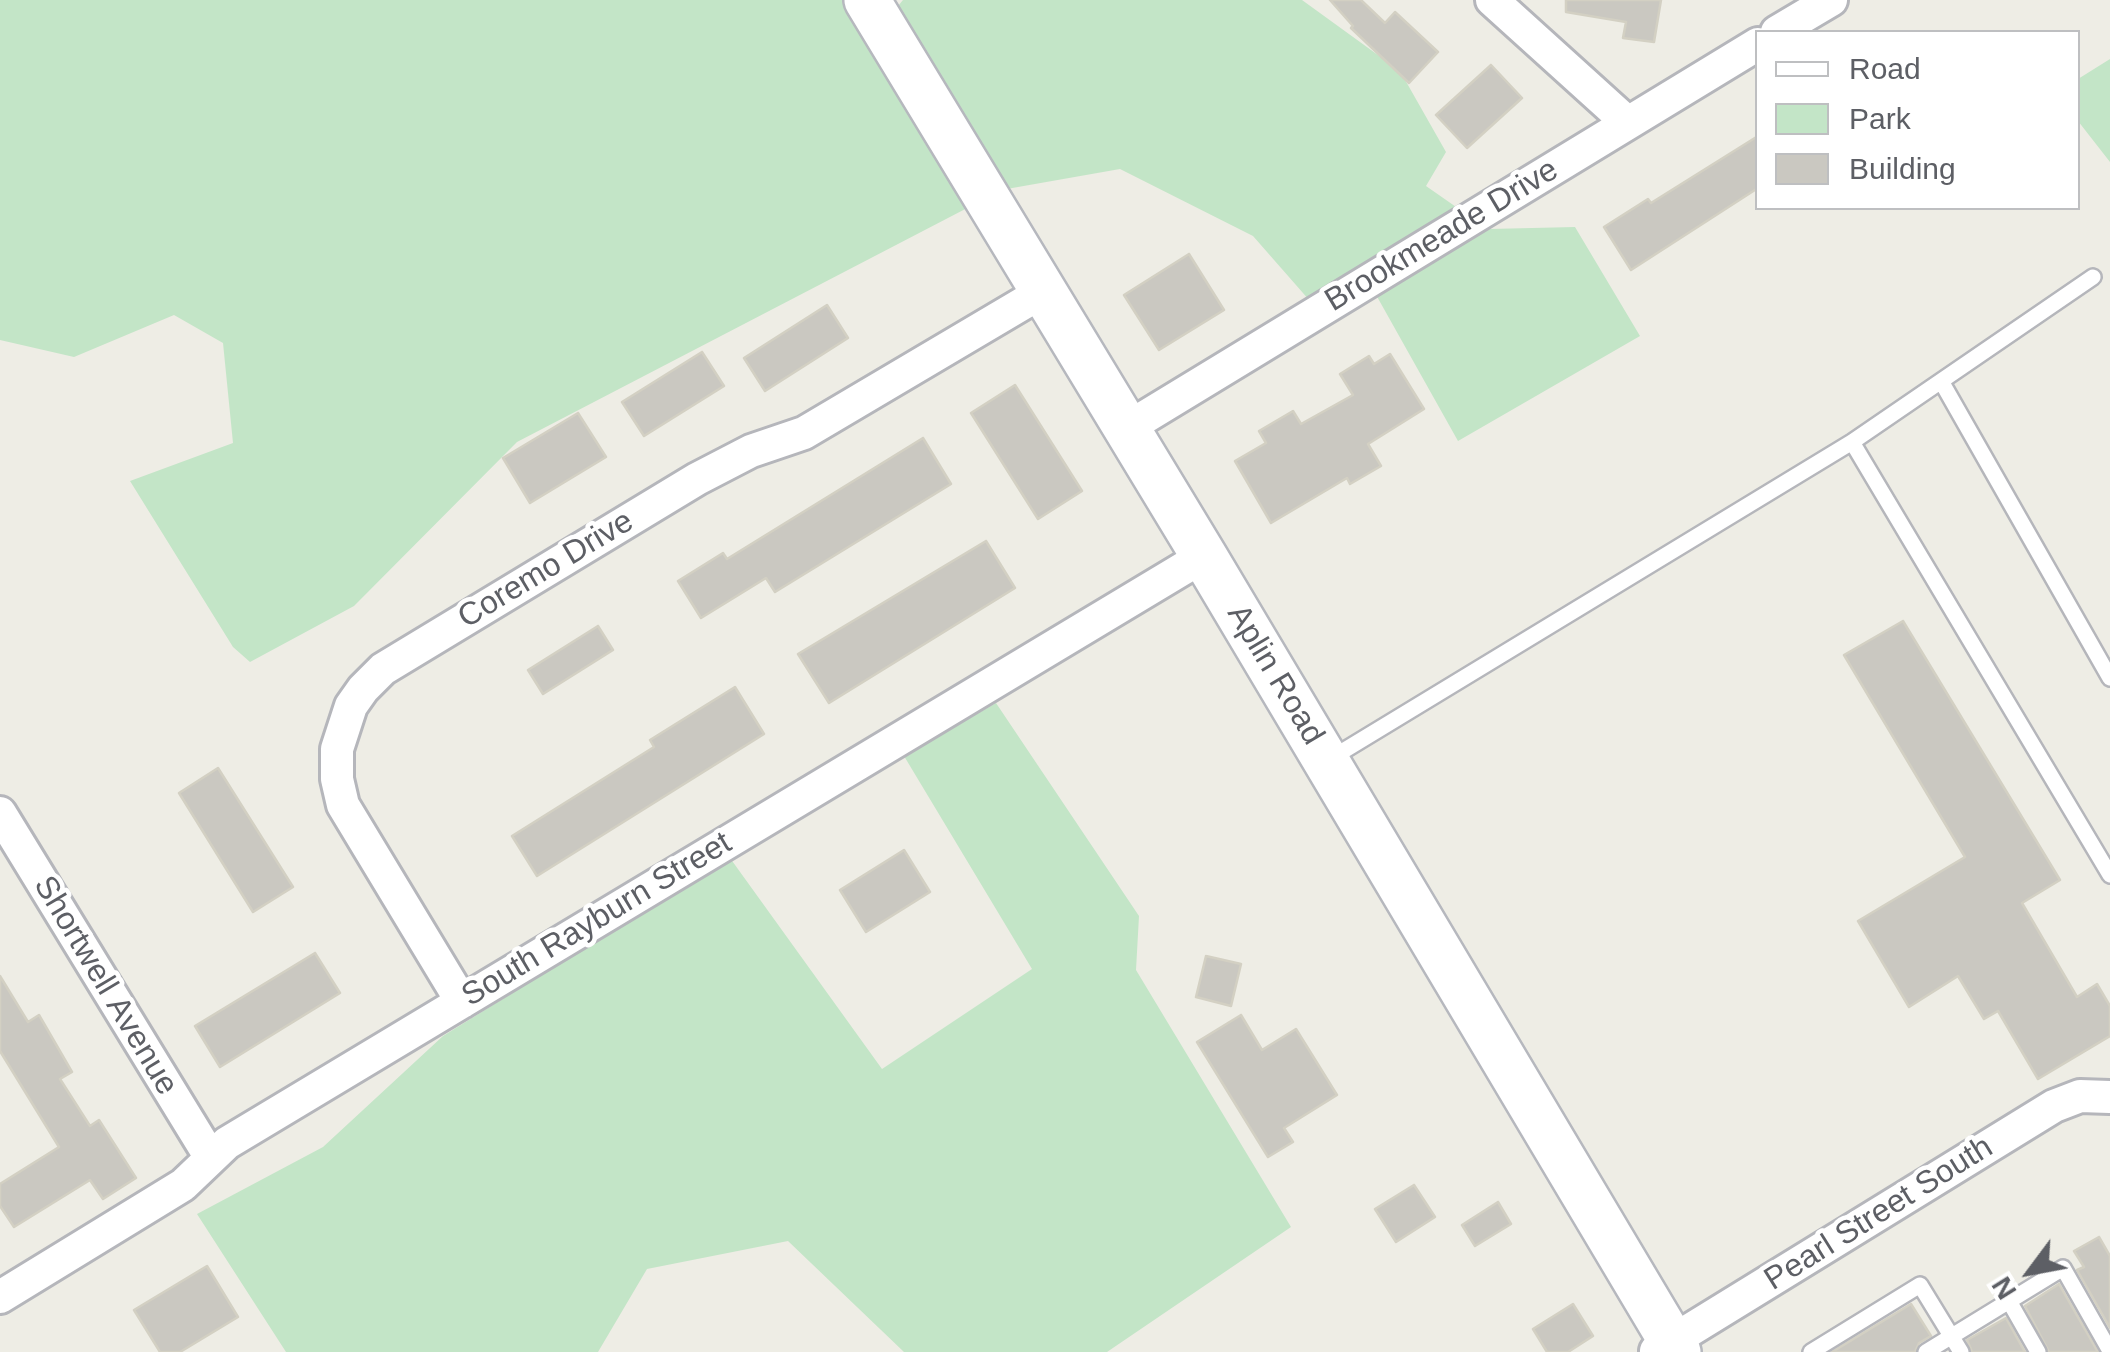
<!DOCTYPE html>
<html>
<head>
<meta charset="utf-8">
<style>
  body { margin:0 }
  #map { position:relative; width:2110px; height:1352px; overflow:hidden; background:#eeede5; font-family:Arial,sans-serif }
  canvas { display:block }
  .legend { position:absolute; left:1755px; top:30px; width:325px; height:180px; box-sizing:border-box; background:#fff; border:2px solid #bebfc1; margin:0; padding:12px 18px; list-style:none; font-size:30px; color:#5d5f65 }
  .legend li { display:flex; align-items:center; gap:20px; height:50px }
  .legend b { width:50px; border:2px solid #bebfc1 }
  .north { position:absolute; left:1980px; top:1222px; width:100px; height:100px; -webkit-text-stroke:8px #fff; paint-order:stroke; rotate:238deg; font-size:28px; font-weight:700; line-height:40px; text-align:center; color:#5d5f65 }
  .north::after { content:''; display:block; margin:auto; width:35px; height:45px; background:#5d5f65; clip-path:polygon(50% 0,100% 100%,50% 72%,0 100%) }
</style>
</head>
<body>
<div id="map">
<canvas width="2110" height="1352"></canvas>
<ul class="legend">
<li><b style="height:12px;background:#fff"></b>Road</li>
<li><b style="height:28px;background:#c3e5c7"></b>Park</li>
<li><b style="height:28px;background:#cac8c1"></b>Building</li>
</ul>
<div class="north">N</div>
</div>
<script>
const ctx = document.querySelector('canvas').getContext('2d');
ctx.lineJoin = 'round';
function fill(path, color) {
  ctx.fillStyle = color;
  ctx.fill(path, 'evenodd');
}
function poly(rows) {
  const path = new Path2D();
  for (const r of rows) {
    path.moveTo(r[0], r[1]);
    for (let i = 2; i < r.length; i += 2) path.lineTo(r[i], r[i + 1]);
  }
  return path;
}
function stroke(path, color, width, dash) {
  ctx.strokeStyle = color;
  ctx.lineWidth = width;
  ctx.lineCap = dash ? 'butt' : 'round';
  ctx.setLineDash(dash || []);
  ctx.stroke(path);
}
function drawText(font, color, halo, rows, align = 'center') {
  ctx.font = font + ' Arial,sans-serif';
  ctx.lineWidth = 9;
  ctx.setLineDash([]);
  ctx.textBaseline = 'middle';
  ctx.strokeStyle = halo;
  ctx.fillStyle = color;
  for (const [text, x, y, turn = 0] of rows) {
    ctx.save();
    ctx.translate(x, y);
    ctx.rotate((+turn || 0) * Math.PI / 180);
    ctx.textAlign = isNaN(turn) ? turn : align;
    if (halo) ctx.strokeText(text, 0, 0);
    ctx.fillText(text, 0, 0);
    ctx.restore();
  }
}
fill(poly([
  [0,0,849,0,973,205,517,442,354,606,250,662,233,647,130,481,233,443,223,343,174,315,74,357,0,340],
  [903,0,1302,0,1400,71,1446,152,1426,186,1459,209,1310,301,1253,236,1120,169,1001,190,893,12],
  [2110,59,2110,162,2078,121,2078,79],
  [1484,226,1489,229,1575,227,1640,336,1458,441,1375,293],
  [996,703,1139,916,1136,970,1291,1227,1107,1352,904,1352,788,1241,647,1269,598,1352,286,1352,197,1214,323,1147,443,1036,730,858,882,1069,1032,969,904,756]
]), '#c3e5c7');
const building = poly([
  [1330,0,1361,0,1385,23,1395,12,1438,52,1409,83,1351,28,1353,26,1330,0],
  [1566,0,1661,0,1654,42,1623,38,1626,22,1566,12,1566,0],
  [1491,65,1522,98,1467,148,1436,115,1491,65],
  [1758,136,1758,188,1631,270,1604,227,1648,199,1651,203,1758,136],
  [1189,254,1224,310,1159,350,1124,295,1189,254],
  [827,305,848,338,765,391,744,358,827,305],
  [702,352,724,386,644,436,622,402,702,352],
  [1390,354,1424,409,1368,444,1381,466,1350,484,1347,478,1271,523,1235,461,1266,443,1259,431,1293,411,1301,424,1353,395,1340,374,1369,356,1374,364,1390,354],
  [1015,385,1082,491,1038,519,971,413,1015,385],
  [578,413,606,457,530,503,503,458,578,413],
  [923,438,951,484,775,592,766,578,701,618,678,581,723,553,727,559,923,438],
  [986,541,1015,588,829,703,798,654,986,541],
  [1903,621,2060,880,2022,903,2077,997,2097,984,2110,1006,2110,1036,2038,1079,1998,1011,1984,1019,1958,976,1909,1007,1858,921,1965,857,1844,655,1903,621],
  [598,626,613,650,543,694,528,670,598,626],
  [735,687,764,734,537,876,512,836,654,747,650,740,735,687],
  [218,768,293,887,253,912,179,793,218,768],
  [904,850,930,892,866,932,840,890,904,850],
  [315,953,340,993,220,1067,195,1026,315,953],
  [1206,956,1241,964,1231,1006,1196,997,1206,956],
  [0,976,28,1022,39,1015,72,1072,60,1079,90,1126,99,1120,136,1178,103,1199,90,1180,14,1227,0,1206,0,1184,59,1147,0,1051,0,976],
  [1241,1015,1262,1050,1296,1029,1337,1095,1284,1128,1293,1142,1268,1157,1197,1042,1241,1015],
  [1414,1185,1435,1217,1396,1242,1375,1209,1414,1185],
  [1498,1202,1511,1224,1475,1246,1462,1225,1498,1202],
  [2099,1237,2110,1256,2110,1328,2077,1270,2084,1267,2074,1251,2099,1237],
  [207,1266,238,1317,180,1352,160,1352,134,1310,207,1266],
  [2059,1284,2098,1352,2049,1352,2025,1306,2059,1284],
  [1573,1304,1593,1336,1568,1352,1547,1352,1533,1329,1573,1304],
  [1911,1304,1931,1336,1919,1343,1915,1352,1832,1352,1911,1304],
  [2006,1318,2025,1352,1972,1352,1967,1340,2006,1318]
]);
fill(building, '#cac8c1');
stroke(building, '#d3d0c3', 2.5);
const lane = poly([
  [1941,381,2110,678],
  [1852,442,2110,875],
  [1330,759,1852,442,2093,277],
  [2009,1301,2038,1352],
  [1811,1352,1920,1285,1961,1352],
  [1926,1352,2063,1268,2110,1351]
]);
const street = poly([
  [1492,0,1628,123],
  [1777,32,1831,0],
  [1127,428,1758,44],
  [0,813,211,1158],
  [462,1002,343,805,337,779,337,749,351,706,363,689,383,669,697,479,751,451,804,433,1044,291],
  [0,1297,183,1185,227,1143,1204,556],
  [1656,1351,2054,1106,2080,1096,2110,1097]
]);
const secondary = poly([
  [867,0,1204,556,1678,1352]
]);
stroke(lane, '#b5b6bb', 20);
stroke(street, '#b5b6bb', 38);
stroke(secondary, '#b6b8be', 50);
stroke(lane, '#fff', 15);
stroke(street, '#fff', 32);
stroke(secondary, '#fff', 45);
drawText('32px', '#5d5f65', '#fff', [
  ["Brookmeade Drive",1442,236,-31],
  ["Coremo Drive",546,570,-31],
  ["Aplin Road",1275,675,59],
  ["South Rayburn Street",597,920,-31],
  ["Shortwell Avenue",105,986,59],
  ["Pearl Street South",1879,1214,-32]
]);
</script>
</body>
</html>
